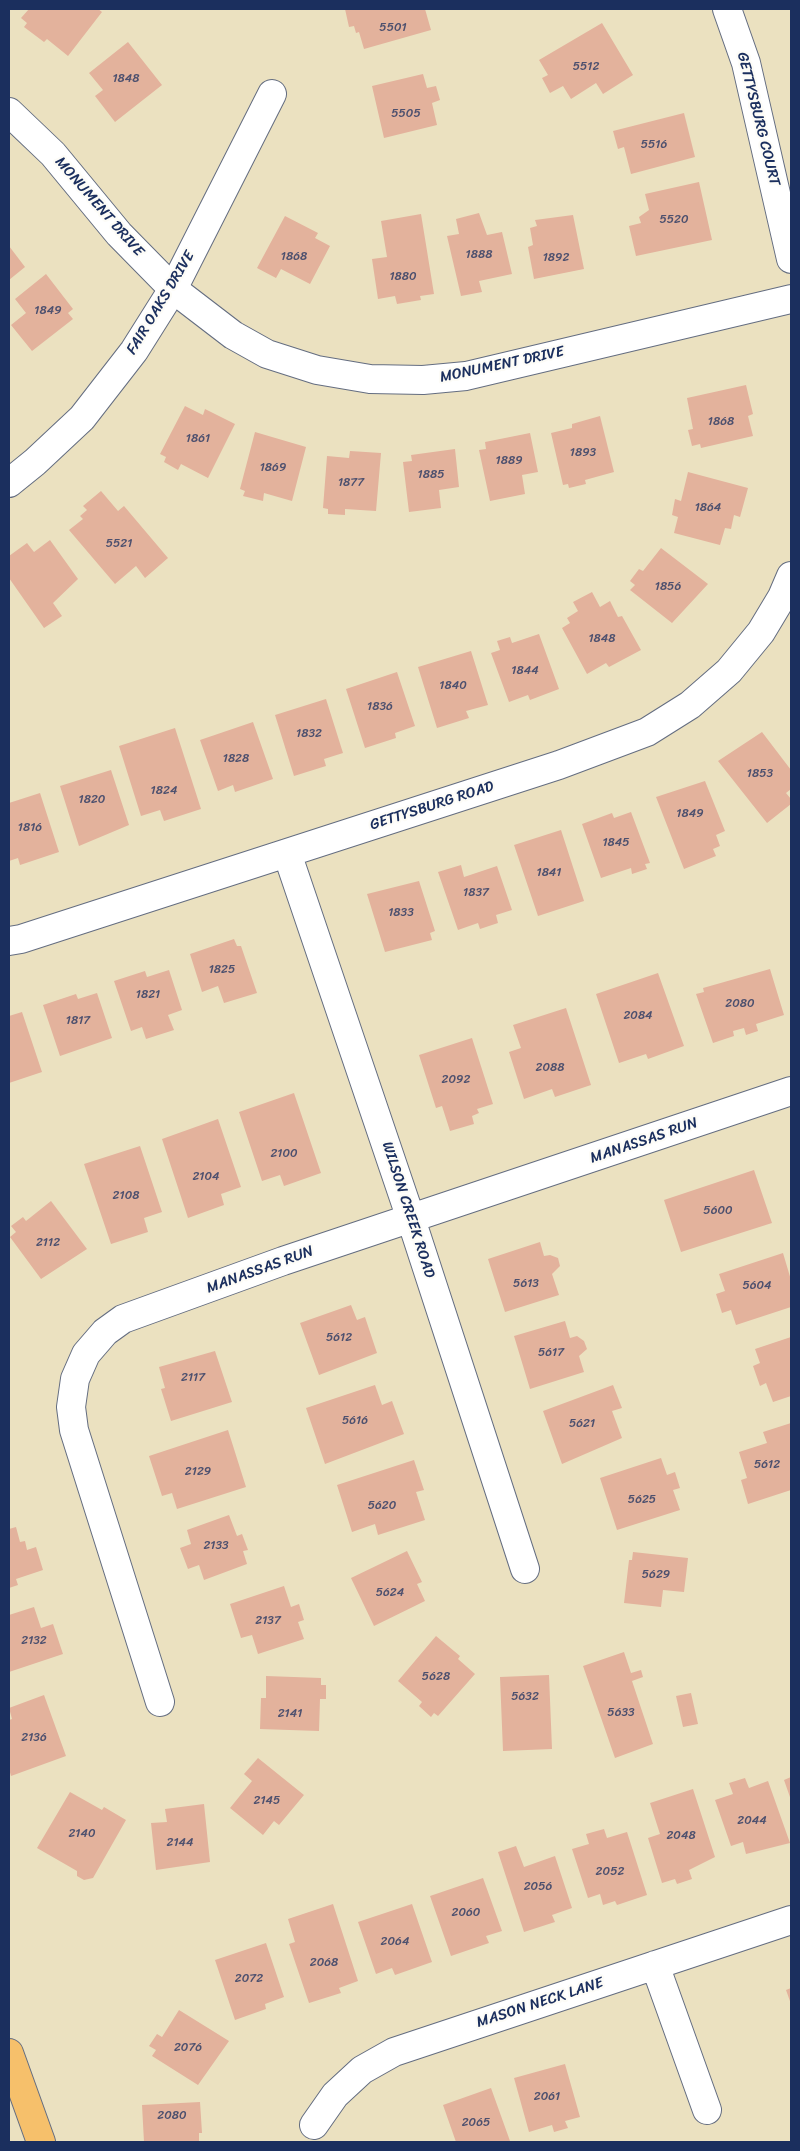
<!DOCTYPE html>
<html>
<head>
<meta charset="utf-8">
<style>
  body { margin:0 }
  #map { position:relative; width:800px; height:2151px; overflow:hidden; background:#ebe1c0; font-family:Sriracha,sans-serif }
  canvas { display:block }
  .frame { position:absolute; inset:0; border:10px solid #1b2f5e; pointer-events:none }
</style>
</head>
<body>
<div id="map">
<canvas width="800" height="2151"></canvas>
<div class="frame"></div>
</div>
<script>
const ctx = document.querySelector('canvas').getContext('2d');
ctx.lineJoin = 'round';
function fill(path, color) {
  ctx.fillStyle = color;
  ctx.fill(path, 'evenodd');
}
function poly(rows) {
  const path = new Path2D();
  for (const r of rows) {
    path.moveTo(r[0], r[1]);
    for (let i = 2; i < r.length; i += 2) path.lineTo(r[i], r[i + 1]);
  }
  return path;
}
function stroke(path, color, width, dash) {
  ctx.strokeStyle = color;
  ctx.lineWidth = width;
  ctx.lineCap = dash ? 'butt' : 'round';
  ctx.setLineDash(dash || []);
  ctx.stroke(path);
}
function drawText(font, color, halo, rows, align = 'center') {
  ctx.font = font + ' Sriracha,sans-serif';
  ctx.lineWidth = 4.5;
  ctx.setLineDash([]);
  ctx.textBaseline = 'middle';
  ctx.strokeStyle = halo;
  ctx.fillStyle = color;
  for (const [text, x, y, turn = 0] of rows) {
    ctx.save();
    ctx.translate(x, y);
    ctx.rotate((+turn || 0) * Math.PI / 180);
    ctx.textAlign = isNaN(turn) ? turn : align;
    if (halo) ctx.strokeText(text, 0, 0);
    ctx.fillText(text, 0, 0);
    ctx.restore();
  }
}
fill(poly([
  [29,9,98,9,102,12,68,56,47,39,44,42,24,27,27,23,21,18],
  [345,9,425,9,431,30,364,49,359,32,356,33,354,26,349,27],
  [602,23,633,75,603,94,596,83,571,99,563,86,550,93,542,78,548,75,539,60],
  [128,42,162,85,115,122,95,96,103,90,89,73],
  [423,74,427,88,436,86,440,100,432,103,437,125,384,138,372,86],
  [684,113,695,157,631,174,624,147,618,149,613,131],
  [699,182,712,240,636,256,629,226,641,223,639,217,649,210,645,194],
  [479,213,487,235,502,232,512,274,479,281,482,292,461,296,447,236,459,234,456,219],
  [421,214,434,294,420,296,421,300,397,304,395,296,378,299,372,259,387,257,381,221],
  [573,215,584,269,534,279,528,247,533,245,530,228,537,226,535,220],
  [285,216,318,233,315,238,330,246,310,284,281,269,276,278,257,268],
  [9,246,25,267,9,280],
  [46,274,73,309,68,313,73,319,32,351,11,325,26,313,15,299],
  [746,385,753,414,748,416,753,436,701,448,700,444,692,446,688,430,693,429,687,398],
  [185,406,203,415,205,409,235,424,208,478,181,464,178,470,164,462,166,457,160,454],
  [600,416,614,472,585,480,586,484,569,488,568,484,563,485,551,433,572,428,572,424],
  [255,432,306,447,292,501,264,493,263,501,243,496,245,491,240,489],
  [530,433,538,472,522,475,525,494,490,501,479,450,486,449,485,442],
  [455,449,459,487,439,490,441,508,409,512,403,462,412,461,411,455],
  [350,451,381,453,376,511,345,509,345,515,328,514,328,509,323,508,327,456,349,458],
  [688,472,748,488,740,517,734,515,731,529,725,528,720,545,674,533,678,517,672,515,675,499,681,501],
  [101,491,118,511,124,506,168,558,145,578,136,566,115,584,69,530,83,519,80,516,87,510,83,506],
  [50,540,78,579,53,603,62,616,44,628,9,578,9,556,27,543,34,552],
  [661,548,708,584,672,623,630,590,635,585,630,581,639,569,643,571],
  [592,592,600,607,610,601,618,617,622,616,641,650,609,667,606,663,587,674,562,628,570,623,567,618,578,611,573,602],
  [539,634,559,689,530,700,528,695,509,702,491,653,500,650,497,641,510,637,512,643],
  [471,651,488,705,466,711,469,718,437,728,418,667],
  [397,672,415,726,395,733,396,738,365,748,346,689],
  [326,699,343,753,324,759,326,766,294,776,275,715],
  [253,722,273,779,235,792,233,785,218,791,200,740],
  [175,728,201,809,164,821,160,810,141,816,119,746],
  [762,732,791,770,791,789,786,793,791,799,791,804,767,823,718,761],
  [111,770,129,825,79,846,60,786],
  [705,781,725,831,716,835,720,846,713,849,716,856,684,869,656,797],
  [40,793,59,852,20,865,18,858,9,861,9,803],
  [631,812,650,863,645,864,647,869,632,874,631,868,601,878,582,824,612,813,614,818],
  [561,830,584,901,538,916,514,845],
  [461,865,464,877,497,866,512,910,496,915,498,923,480,929,478,923,458,930,438,872],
  [419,881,435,931,430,933,432,940,385,952,367,894],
  [234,939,237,946,241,946,257,993,224,1003,218,986,202,992,190,954],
  [770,969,784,1015,756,1024,758,1031,746,1035,744,1028,733,1031,734,1036,713,1043,696,994,704,992,703,988],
  [169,970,182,1010,168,1015,174,1030,146,1039,142,1027,131,1031,114,981,145,971,147,977],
  [658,973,684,1046,648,1059,646,1054,619,1063,596,994],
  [97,993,112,1038,60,1056,43,1005,76,994,78,999],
  [566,1008,591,1085,555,1097,552,1089,524,1099,509,1052,521,1048,513,1025],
  [22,1012,42,1072,9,1083,9,1016],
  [472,1038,493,1104,477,1109,479,1113,472,1116,474,1124,450,1131,442,1106,436,1108,419,1055],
  [294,1093,321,1173,284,1186,280,1175,262,1181,239,1112],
  [218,1119,241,1187,221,1194,224,1205,188,1218,162,1139],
  [140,1146,162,1212,144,1218,148,1232,111,1244,84,1164],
  [754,1170,772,1223,681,1252,664,1200],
  [51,1201,87,1249,41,1279,10,1237,16,1232,11,1226,23,1217,26,1221],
  [540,1242,544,1256,550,1255,558,1258,560,1266,552,1274,559,1295,505,1312,488,1259],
  [783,1253,791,1280,791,1307,736,1325,731,1310,722,1313,716,1294,725,1291,719,1274],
  [351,1305,357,1320,365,1317,377,1353,319,1375,300,1323],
  [565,1321,570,1338,577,1336,584,1341,587,1349,579,1356,584,1372,530,1389,514,1336],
  [791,1337,791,1396,773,1402,766,1383,760,1386,753,1366,760,1363,755,1349],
  [215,1351,232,1402,171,1421,161,1389,165,1388,159,1367],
  [375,1385,382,1405,392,1401,404,1434,325,1464,306,1408],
  [613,1385,622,1408,612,1411,622,1438,562,1464,543,1411],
  [791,1423,791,1490,748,1504,741,1480,747,1478,739,1452,767,1443,763,1432],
  [228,1430,246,1487,177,1509,172,1493,162,1496,149,1456],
  [661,1458,667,1475,675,1472,680,1488,673,1490,680,1510,617,1530,600,1478],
  [414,1460,424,1490,416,1492,425,1520,378,1535,375,1524,352,1532,337,1485],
  [229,1515,237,1536,242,1534,248,1550,243,1551,247,1564,204,1580,199,1565,188,1569,180,1548,191,1544,187,1530],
  [16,1527,20,1542,25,1541,27,1550,36,1547,43,1570,16,1579,18,1585,9,1588,9,1529],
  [407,1551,422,1582,417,1584,425,1601,374,1626,351,1578],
  [633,1552,688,1558,684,1592,663,1590,661,1607,624,1603,629,1560,632,1560],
  [284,1586,291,1607,299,1604,304,1620,298,1622,304,1639,258,1654,252,1635,241,1638,230,1604],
  [34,1607,41,1628,53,1624,63,1654,9,1672,9,1615],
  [436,1636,460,1656,458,1659,475,1674,438,1716,434,1713,431,1717,419,1706,422,1702,398,1681],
  [624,1652,631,1673,641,1670,643,1677,632,1681,653,1744,615,1758,583,1666],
  [549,1675,552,1749,503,1751,500,1677],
  [266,1676,321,1678,321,1685,326,1685,326,1699,320,1699,319,1731,260,1729,261,1698,266,1698],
  [691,1693,698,1724,683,1727,676,1696],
  [44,1695,66,1756,11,1776,9,1769,9,1720,12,1719,9,1708],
  [258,1758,304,1795,279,1825,274,1821,263,1835,230,1808,252,1781,244,1774],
  [791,1777,791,1800,784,1780],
  [745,1778,749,1788,768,1781,790,1843,746,1854,743,1842,731,1846,715,1800,733,1794,729,1783],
  [693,1789,715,1857,689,1870,692,1879,677,1884,675,1879,662,1883,648,1838,660,1834,650,1803],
  [70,1792,102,1810,104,1807,126,1820,93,1878,84,1880,77,1876,77,1871,37,1848],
  [204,1804,210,1862,156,1870,151,1823,167,1822,165,1809],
  [604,1829,607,1838,627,1832,647,1895,617,1905,615,1901,603,1905,600,1894,588,1898,572,1849,589,1844,586,1834],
  [516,1846,524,1867,555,1856,572,1908,552,1915,555,1922,524,1932,498,1852],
  [483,1878,502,1931,486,1936,489,1943,451,1956,430,1896],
  [333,1904,358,1981,339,1988,341,1993,309,2003,289,1944,295,1942,288,1919],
  [412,1904,432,1962,395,1975,392,1968,376,1974,358,1922],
  [266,1943,284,1997,265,2004,266,2009,235,2020,215,1960],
  [791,1988,791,2004,786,1990],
  [179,2010,229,2041,198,2085,152,2056,156,2050,149,2046,157,2034,162,2037],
  [565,2064,580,2117,565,2121,568,2128,554,2132,552,2125,529,2132,514,2078],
  [491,2088,510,2141,456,2142,443,2105],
  [200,2102,202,2133,199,2133,199,2142,144,2142,142,2105]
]), '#e3b29c');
const minor = poly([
  [727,9,746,63,791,259],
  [9,483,35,462,82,418,134,351,173,289,272,94],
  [287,853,411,1219,525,1569],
  [9,941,21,939,559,765,647,732,690,705,729,671,761,632,782,597,791,576],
  [160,1702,74,1430,71,1407,75,1379,86,1354,105,1332,123,1319,283,1261,791,1091],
  [655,1965,707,2110],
  [314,2125,335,2095,362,2070,394,2052,791,1920]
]);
const tertiary = poly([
  [9,112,53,154,119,234,173,289,233,335,267,354,317,370,370,379,423,380,466,376,791,299]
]);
const primary = poly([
  [9,2053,41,2142]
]);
stroke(minor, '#646d80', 30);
stroke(tertiary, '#646d80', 30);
stroke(primary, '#646d80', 30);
stroke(minor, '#fff', 28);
stroke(tertiary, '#fff', 28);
stroke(primary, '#f6c06b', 28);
drawText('12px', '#4d506e', null, [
  ["5501",393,28],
  ["5512",586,67],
  ["1848",126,79],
  ["5505",406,114],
  ["5516",654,145],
  ["5520",674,220],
  ["1888",479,255],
  ["1868",294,257],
  ["1892",556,258],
  ["1880",403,277],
  ["1849",48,311],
  ["1868",721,422],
  ["1861",198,439],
  ["1893",583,453],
  ["1889",509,461],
  ["1869",273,468],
  ["1885",431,475],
  ["1877",351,483],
  ["1864",708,508],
  ["5521",119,544],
  ["1856",668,587],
  ["1848",602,639],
  ["1844",525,671],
  ["1840",453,686],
  ["1836",380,707],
  ["1832",309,734],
  ["1828",236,759],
  ["1853",760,774],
  ["1824",164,791],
  ["1820",92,800],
  ["1849",690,814],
  ["1816",30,828],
  ["1845",616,843],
  ["1841",549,873],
  ["1837",476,893],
  ["1833",401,913],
  ["1825",222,970],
  ["1821",148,995],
  ["2080",740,1004],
  ["2084",638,1016],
  ["1817",78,1021],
  ["2088",550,1068],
  ["2092",456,1080],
  ["2100",284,1154],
  ["2104",206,1177],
  ["2108",126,1196],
  ["5600",718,1211],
  ["2112",48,1243],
  ["5613",526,1284],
  ["5604",757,1286],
  ["5612",339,1338],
  ["5617",551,1353],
  ["2117",193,1378],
  ["5616",355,1421],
  ["5621",582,1424],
  ["5612",767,1465],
  ["2129",198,1472],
  ["5625",642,1500],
  ["5620",382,1506],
  ["2133",216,1546],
  ["5629",656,1575],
  ["5624",390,1593],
  ["2137",268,1621],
  ["2132",34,1641],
  ["5628",436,1677],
  ["5632",525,1697],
  ["5633",621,1713],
  ["2141",290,1714],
  ["2136",34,1738],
  ["2145",267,1801],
  ["2044",752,1821],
  ["2140",82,1834],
  ["2048",681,1836],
  ["2144",180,1843],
  ["2052",610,1872],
  ["2056",538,1887],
  ["2060",466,1913],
  ["2064",395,1942],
  ["2068",324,1963],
  ["2072",249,1979],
  ["2076",188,2048],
  ["2061",547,2097],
  ["2080",172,2116],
  ["2065",476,2123]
]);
drawText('15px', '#1b2f5e', '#fdfcf7', [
  ["GETTYSBURG COURT",758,119,76],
  ["MONUMENT DRIVE",99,207,49],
  ["FAIR OAKS DRIVE",161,303,-59],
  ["MONUMENT DRIVE",502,365,-12],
  ["GETTYSBURG ROAD",432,806,-18],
  ["MANASSAS RUN",644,1141,-19],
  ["WILSON CREEK ROAD",408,1210,72],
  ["MANASSAS RUN",260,1270,-20],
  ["MASON NECK LANE",540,2003,-18]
]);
</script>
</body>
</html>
